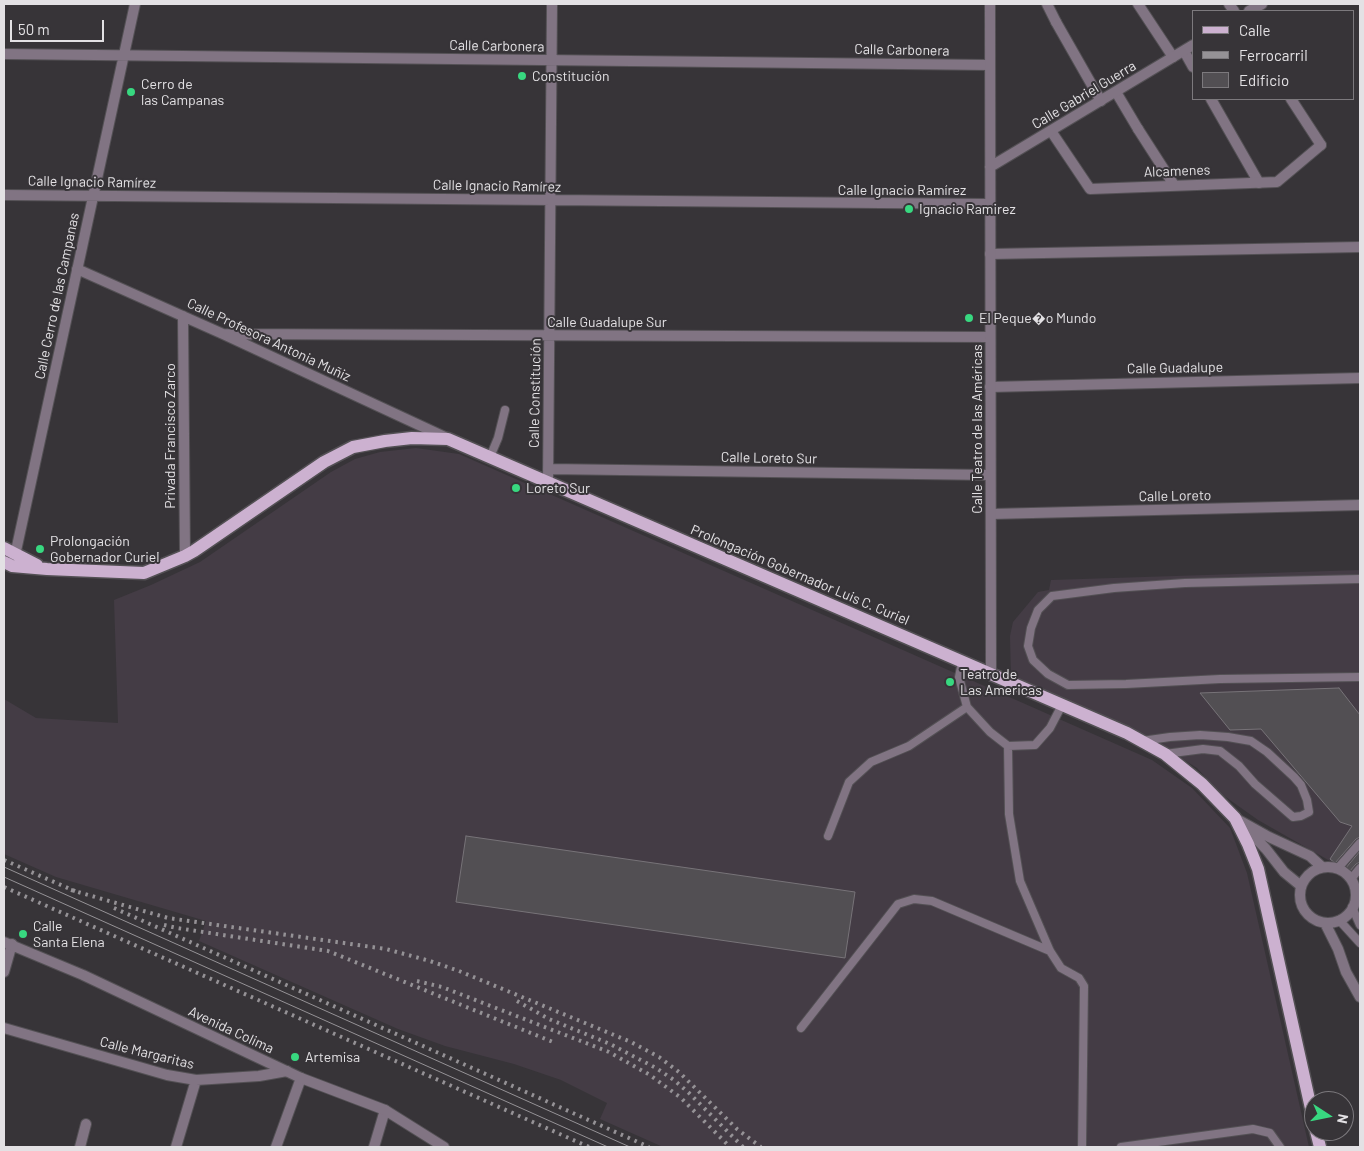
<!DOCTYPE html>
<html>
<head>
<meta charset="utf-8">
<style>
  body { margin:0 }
  #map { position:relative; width:1364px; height:1151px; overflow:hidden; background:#373438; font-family:Barlow,sans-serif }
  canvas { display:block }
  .frame { position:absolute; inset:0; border:5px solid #e3e1e4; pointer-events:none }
  .legend { position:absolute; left:1192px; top:10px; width:162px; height:90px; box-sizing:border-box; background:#373438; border:1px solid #7c797d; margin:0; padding:6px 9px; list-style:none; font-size:15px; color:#e3e1e4 }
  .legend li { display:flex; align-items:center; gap:10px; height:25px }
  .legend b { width:25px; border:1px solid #7c797d }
  .north { position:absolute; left:1304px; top:1091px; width:50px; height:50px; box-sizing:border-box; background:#373438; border:1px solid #7c797d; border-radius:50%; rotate:101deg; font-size:14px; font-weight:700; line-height:20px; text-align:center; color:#e3e1e4 }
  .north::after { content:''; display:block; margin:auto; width:18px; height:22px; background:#38d880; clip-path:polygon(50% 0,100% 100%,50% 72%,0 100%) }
  .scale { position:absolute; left:10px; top:20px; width:94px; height:22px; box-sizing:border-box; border:2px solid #e3e1e4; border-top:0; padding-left:6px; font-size:15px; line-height:18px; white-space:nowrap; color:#e3e1e4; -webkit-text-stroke:4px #373438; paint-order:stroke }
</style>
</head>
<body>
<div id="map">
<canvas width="1364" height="1151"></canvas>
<div class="frame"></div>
<ul class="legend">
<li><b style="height:6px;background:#ccb1d0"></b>Calle</li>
<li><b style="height:6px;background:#959296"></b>Ferrocarril</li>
<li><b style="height:14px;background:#524f53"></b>Edificio</li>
</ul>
<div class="north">N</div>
<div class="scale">50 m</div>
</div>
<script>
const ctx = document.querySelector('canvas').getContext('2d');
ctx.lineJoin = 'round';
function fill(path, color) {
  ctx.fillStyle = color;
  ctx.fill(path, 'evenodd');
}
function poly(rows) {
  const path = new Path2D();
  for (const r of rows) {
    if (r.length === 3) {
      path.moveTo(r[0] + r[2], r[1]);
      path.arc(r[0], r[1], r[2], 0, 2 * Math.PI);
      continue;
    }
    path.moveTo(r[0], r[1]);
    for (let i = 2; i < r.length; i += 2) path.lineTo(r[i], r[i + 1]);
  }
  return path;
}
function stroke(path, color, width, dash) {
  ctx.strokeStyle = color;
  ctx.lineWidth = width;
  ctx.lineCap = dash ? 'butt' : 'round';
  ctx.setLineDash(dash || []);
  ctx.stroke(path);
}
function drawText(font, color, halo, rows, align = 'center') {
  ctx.font = font + ' Barlow,sans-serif';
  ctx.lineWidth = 4;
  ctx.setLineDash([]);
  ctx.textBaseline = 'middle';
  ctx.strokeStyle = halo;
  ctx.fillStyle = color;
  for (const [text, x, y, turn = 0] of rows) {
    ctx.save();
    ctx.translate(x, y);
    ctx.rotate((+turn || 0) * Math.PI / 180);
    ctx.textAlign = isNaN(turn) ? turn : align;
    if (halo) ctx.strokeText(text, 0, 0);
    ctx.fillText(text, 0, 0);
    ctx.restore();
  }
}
fill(poly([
  [416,448,459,454,1152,760,1192,788,1230,828,1247,873,1309,1147,663,1147,600,1119,607,1103,561,1080,514,1064,445,1046,398,1029,199,941,206,921,56,877,4,854,4,699,36,718,118,723,114,600,151,585,200,562,331,472,355,459,380,452],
  [1360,570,1360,882,1330,861,1258,820,1220,793,1197,768,1171,752,1011,678,1010,636,1013,622,1038,592,1049,590,1051,580]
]), '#443c45');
const building = poly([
  [1339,688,1360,715,1360,837,1356,839,1335,863,1330,859,1352,826,1340,822,1261,729,1230,730,1200,693,1339,688],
  [466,836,855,892,845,958,456,902,466,836],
  [1360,851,1360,862,1356,864,1349,872,1345,869,1360,851]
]);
fill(building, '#524f53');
stroke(building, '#777378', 1);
const service = poly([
  [490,457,498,438,505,410],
  [1360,579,1185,583,1114,588,1052,596,1038,610,1031,628,1028,646,1033,660,1048,674,1068,685,1126,684,1220,679,1360,677],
  [962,662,959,677,967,707,990,732,1008,746,1035,745,1050,728,1062,705],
  [1142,741,1170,737,1200,735,1228,737,1251,741,1267,752,1294,777,1301,785,1307,800,1309,812,1301,816,1293,817,1255,784,1239,766,1220,751,1203,749,1165,754],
  [1008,746,1009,814,1020,881,1050,951,1061,968,1079,978,1084,986,1082,1147],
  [828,836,849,782,871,762,909,746,967,707],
  [1338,868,1360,843],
  [1351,879,1360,868],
  [1352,907,1360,925],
  [1339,920,1360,943],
  [801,1028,898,904,914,899,932,901,1050,951],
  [1121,1147,1253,1129,1270,1133,1280,1147]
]);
const pedestrian = poly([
  [1138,4,1173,57],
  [1229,4,1234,11],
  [1056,22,1101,101],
  [1184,51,1193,67],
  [1116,92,1138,129],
  [1211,99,1259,183],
  [1291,99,1321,145]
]);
const minor = poly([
  [1047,4,1056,22],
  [4,54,990,65],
  [1138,129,1174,185],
  [1051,131,1090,189,1277,182,1321,145],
  [4,195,990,204],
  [990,254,1360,247],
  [77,269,223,334,447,438],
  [183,316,185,556],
  [223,334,990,337],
  [990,387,1360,378],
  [548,469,990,475],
  [548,482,552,4],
  [991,514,1360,505],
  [14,560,135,4],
  [4,972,12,944],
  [4,1028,167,1075,196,1080,259,1076,287,1071],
  [80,1147,86,1124],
  [176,1147,196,1080],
  [276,1147,301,1078],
  [374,1147,385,1110]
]);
const tertiary = poly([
  [990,4,991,674],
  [1249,11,1262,4],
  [990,167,1193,45],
  [1235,818,1269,837,1310,856,1322,867],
  [1245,827,1266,849,1284,872,1301,886],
  [1328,895,28],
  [1325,923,1338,949,1346,972,1360,997],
  [4,942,83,975,301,1078,385,1110,444,1147]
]);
const primary = poly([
  [4,548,37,565],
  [4,562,12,566,47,569,144,573,185,556,194,551,324,462,353,447,385,441,412,438,448,439,1127,733,1165,754,1202,784,1235,818,1248,844,1258,869,1314,1122],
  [1316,1131,1320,1147]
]);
stroke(service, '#535054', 10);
stroke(pedestrian, '#535054', 12);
stroke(minor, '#535054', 12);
stroke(tertiary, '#535054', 12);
stroke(primary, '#535054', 15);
stroke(service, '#817483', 8);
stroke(pedestrian, '#817483', 10);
stroke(minor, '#817483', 10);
stroke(tertiary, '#817483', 10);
stroke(primary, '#ccb1d0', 12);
stroke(poly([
  [4,867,630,1147],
  [4,877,608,1147]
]), '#959296', 1);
stroke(poly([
  [4,860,77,892],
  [4,887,589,1147],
  [71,890,168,918,386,949,430,961,459,971,631,1042,659,1057,679,1072,737,1129,761,1147],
  [114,908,649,1147],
  [164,925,177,928,328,951,553,1042],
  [417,981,442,987,609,1052,650,1075,681,1098,730,1147],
  [517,1001,549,1019,610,1044,656,1068,674,1080,689,1093,743,1147]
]), '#959296', 4, [2.5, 5]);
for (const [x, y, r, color] of [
  [522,76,5,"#38d880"],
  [131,92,5,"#38d880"],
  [909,209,5,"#38d880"],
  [969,318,5,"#38d880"],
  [516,488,5,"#38d880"],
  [40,549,5,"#38d880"],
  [950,682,5,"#38d880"],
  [23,934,5,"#38d880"],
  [295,1057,5,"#38d880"]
]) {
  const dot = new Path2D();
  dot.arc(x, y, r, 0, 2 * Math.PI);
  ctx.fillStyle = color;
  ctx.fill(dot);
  stroke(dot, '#373438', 2);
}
drawText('14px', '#e3e1e4', '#373438', [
  ["Calle Carbonera",497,46,1],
  ["Calle Carbonera",902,50,1],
  ["Calle Gabriel Guerra",1084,95,-31],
  ["Alcamenes",1177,171,-2],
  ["Calle Ignacio Ramírez",92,182,1],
  ["Calle Ignacio Ramírez",497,186,1],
  ["Calle Ignacio Ramírez",902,190],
  ["Calle Cerro de las Campanas",57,296,-78],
  ["Calle Guadalupe Sur",607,322],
  ["Calle Profesora Antonia Muñiz",269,340,25],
  ["Calle Guadalupe",1175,368,-1],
  ["Calle Constitución",535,393,-89],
  ["Calle Teatro de las Américas",977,429,-90],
  ["Privada Francisco Zarco",170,436,-90],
  ["Calle Loreto Sur",769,458,1],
  ["Calle Loreto",1175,496,-1],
  ["Prolongación Gobernador Luis C. Curiel",800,575,23],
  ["Avenida Colima",231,1030,25],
  ["Calle Margaritas",147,1053,14]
]);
drawText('14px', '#e3e1e4', '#373438', [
  ["Constitución",532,76],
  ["Cerro de",141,84],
  ["las Campanas",141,100],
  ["Ignacio Ramirez",919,209],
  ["El Peque�o Mundo",979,318],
  ["Loreto Sur",526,488],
  ["Prolongación",50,541],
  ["Gobernador Curiel",50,557],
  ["Teatro de",960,674],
  ["Las Americas",960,690],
  ["Calle",33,926],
  ["Santa Elena",33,942],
  ["Artemisa",305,1057]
], 'left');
</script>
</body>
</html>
